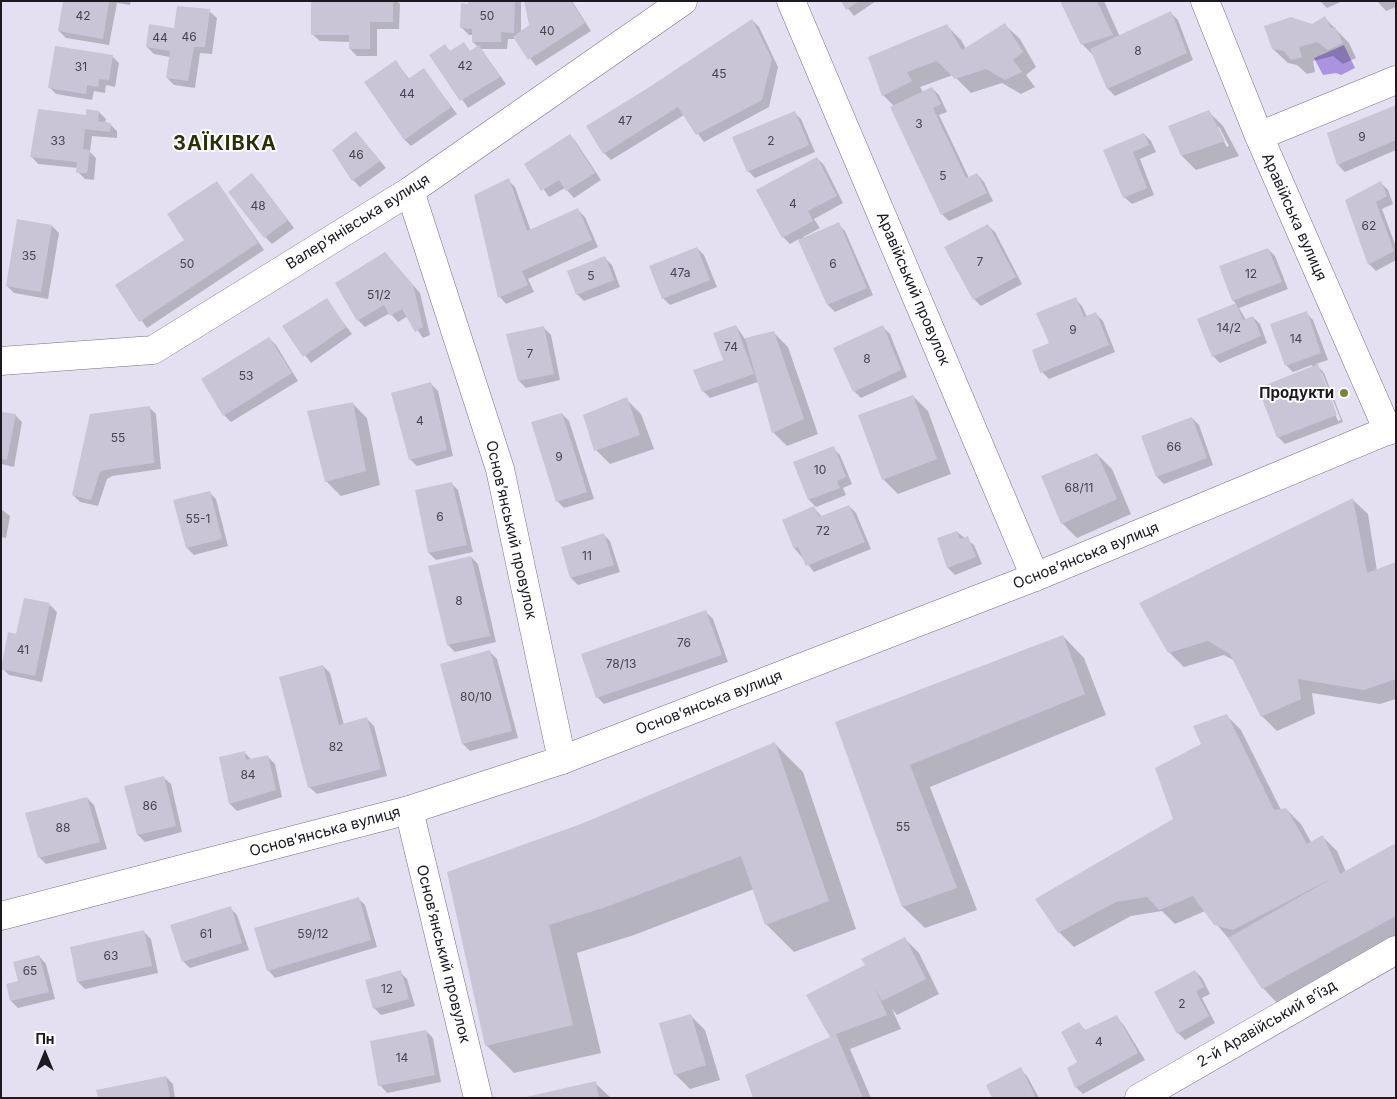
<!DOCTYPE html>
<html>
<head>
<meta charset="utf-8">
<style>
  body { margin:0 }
  #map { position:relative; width:1397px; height:1099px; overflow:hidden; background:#e4e0f2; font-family:Inter,sans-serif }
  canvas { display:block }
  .frame { position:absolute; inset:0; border:2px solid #1c1a20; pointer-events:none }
  .north { position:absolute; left:20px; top:1029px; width:50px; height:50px; -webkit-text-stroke:4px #fff; paint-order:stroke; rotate:0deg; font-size:14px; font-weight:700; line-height:20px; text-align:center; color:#1c1a20 }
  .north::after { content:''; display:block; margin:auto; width:18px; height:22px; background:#1c1a20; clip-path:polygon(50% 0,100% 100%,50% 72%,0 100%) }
</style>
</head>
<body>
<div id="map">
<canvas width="1397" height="1099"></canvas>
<div class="frame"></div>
<div class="north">Пн</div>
</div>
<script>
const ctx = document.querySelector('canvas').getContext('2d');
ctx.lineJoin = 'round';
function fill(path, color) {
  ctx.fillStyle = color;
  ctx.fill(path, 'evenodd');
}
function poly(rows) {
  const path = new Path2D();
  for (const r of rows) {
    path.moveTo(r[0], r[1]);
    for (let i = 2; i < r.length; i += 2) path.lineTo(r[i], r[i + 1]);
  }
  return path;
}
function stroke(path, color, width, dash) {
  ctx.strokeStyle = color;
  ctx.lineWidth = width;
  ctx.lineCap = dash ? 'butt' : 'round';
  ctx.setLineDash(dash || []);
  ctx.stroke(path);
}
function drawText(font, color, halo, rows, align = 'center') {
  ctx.font = font + ' Inter,sans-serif';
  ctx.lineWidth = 4;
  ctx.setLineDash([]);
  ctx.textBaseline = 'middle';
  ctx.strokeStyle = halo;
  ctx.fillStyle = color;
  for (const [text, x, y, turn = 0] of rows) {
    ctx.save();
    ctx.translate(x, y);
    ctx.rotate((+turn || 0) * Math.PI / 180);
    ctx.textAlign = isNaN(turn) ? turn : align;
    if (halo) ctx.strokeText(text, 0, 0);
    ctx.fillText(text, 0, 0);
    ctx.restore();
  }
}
fill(poly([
  [1344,45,1355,68,1341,75,1336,73,1323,75,1314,58]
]), '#aa94df');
fill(poly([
  [64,1,131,1,130,5,117,3,109,45,66,38,59,31],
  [312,1,397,1,400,4,399,29,377,29,377,56,357,56,350,49,350,42,320,41,312,34],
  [469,1,521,1,521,33,531,26,525,1,572,1,591,31,536,66,516,39,508,39,507,49,481,49,506,84,468,108,431,55,445,46,451,52,464,44,471,52,478,47,473,42,473,35,469,35,462,28],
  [842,1,876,1,854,16],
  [1061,1,1104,1,1120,37,1171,13,1178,20,1193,60,1115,96,1108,89,1095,57,1082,44],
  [1320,1,1343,1,1327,8],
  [1377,1,1396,1,1396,7,1386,11],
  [209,11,217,18,212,54,200,53,195,88,174,85,167,78,170,57,154,54,147,47],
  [1325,18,1349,43,1356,58,1343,64,1333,56,1313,61,1315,72,1307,74,1297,65,1288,63,1273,49],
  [752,20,759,27,778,67,769,107,704,142,684,115,611,160,604,153,648,89],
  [946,25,961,40,966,49,1005,25,1020,39,1036,67,1026,75,1035,87,1021,94,1002,83,971,93,953,75,920,87,923,92,932,88,939,95,947,112,939,115,969,178,977,174,984,182,993,201,949,221,942,214,894,106,883,95],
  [112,56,119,63,115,87,106,85,105,93,94,91,92,100,56,94,49,87],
  [396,62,410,80,424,70,457,114,411,146,404,139],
  [1396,106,1396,150,1345,172,1338,165],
  [99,112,106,119,105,123,110,124,117,131,117,138,92,136,90,152,96,158,94,180,85,179,78,172,78,168,38,164,31,156,87,116],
  [794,112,801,119,815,152,755,178,748,171],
  [1209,112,1223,126,1239,156,1196,170,1182,156],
  [1216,127,1219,127,1229,146,1227,147],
  [356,132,386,168,360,187,353,180],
  [1144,134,1151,141,1156,152,1140,159,1154,195,1132,204,1124,197,1105,151],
  [570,135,576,142,601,180,574,198,565,188,549,197,526,164],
  [817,158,824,165,843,203,814,219,820,228,803,237,804,239,838,224,845,231,873,295,835,312,828,305,799,239,790,244,783,237],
  [508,180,515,187,531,231,578,210,585,217,598,247,528,279,534,292,506,304,500,297],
  [217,182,264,250,147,328,117,286,185,240],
  [259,182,294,228,272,244,265,237],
  [1381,183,1388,190,1393,204,1382,209,1396,247,1396,260,1376,271,1369,264,1346,201],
  [987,225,995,232,1022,284,981,306,974,299],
  [52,226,59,233,48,299,14,293,7,286],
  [697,248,704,255,717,287,670,305,663,298],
  [1268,249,1275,256,1288,289,1239,308,1246,320,1253,317,1260,324,1267,343,1220,363,1213,356,1198,319,1236,304,1233,300],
  [605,258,612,265,620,287,584,301,577,294],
  [392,261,420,293,430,335,423,338,408,316,398,322,390,313,365,327,358,320],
  [1075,299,1082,306,1087,317,1096,314,1103,321,1115,352,1049,379,1042,372,1050,344],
  [326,300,352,334,311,363,283,327],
  [1306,313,1313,320,1328,360,1316,364,1324,373,1343,422,1285,444,1278,437,1313,367,1312,365,1293,372,1286,365],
  [1319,373,1322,373,1341,420,1338,421],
  [736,326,745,339,774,333,788,347,818,434,787,446,773,432,758,382,710,398,703,391,725,361],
  [883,327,890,334,907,377,861,398,854,391],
  [544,328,551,335,560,380,526,388,519,381],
  [269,338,276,345,298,381,231,422,224,415],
  [431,384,438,391,453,456,417,466,410,459],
  [913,396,928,411,951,474,898,494,883,479],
  [626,399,641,414,654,449,610,464,596,450],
  [352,403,367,418,380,485,341,496,326,481],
  [149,407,156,414,161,469,112,476,107,479,98,506,80,502,73,495],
  [1,413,15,415,22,422,14,467,1,464],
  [562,414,569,421,594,499,564,508,557,501],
  [1192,418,1199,425,1213,465,1164,484,1157,477],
  [833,448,840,455,852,484,843,488,846,495,816,507,809,500,795,462],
  [1097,454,1112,469,1131,514,1077,538,1062,523],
  [451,483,458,490,473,552,436,560,429,553],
  [209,492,216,499,228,546,194,555,187,548],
  [1353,500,1368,514,1377,571,1396,564,1396,699,1380,704,1312,693,1315,714,1277,731,1262,716,1235,661,1224,655,1184,667,1169,652],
  [849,506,856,513,871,549,814,572,795,549,783,520,814,508,822,517],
  [1,509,10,516,6,538,1,537],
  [957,532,974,545,982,564,955,575,948,568,938,539],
  [603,534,610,541,620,572,578,585,571,578],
  [471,557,478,564,496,642,455,652,448,645],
  [50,605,57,612,42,682,9,675,2,668,17,635],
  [706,612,713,619,728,662,604,704,597,697],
  [1063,636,1084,658,1106,715,930,787,977,910,925,928,903,907,836,723],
  [490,652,497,659,518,738,470,751,463,744],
  [323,666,330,673,344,725,367,719,374,726,387,776,317,794,309,787],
  [1226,715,1241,730,1281,810,1286,809,1301,824,1311,842,1322,836,1337,851,1346,872,1396,844,1396,938,1277,1003,1263,988,1230,940,1205,911,1175,924,1162,911,1131,916,1074,947,1059,932,1037,899,1175,819,1203,744],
  [775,744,803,772,856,929,794,952,766,924,754,889,634,935,577,953,601,1053,514,1073,486,1045,581,825],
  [244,752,251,759,268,757,275,764,282,797,237,811,230,804],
  [163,777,171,784,182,832,145,842,138,835],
  [87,798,94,805,107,849,46,864,39,857],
  [358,898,365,905,377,947,275,978,268,970],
  [230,908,237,915,249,950,190,968,183,961],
  [144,932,151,939,158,973,85,989,78,982,71,948],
  [905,939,919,953,939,994,897,1015,892,1009,901,1029,850,1049,871,1098,754,1098,832,1038,866,966],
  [39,956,46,964,55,999,18,1008,11,1001,20,982],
  [1195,971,1202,978,1210,994,1202,998,1215,1023,1185,1040,1178,1033],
  [400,972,407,979,415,1006,381,1015,374,1008],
  [690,1015,705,1030,720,1080,690,1089,675,1074],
  [1116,1017,1123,1024,1145,1060,1083,1094,1076,1087,1079,1024,1086,1031],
  [426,1031,433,1038,441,1082,387,1093,380,1085],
  [1020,1069,1027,1076,1039,1098,994,1098],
  [166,1077,173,1084,175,1098,99,1098],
  [595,1083,611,1098,528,1098]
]), '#0003');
fill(poly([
  [63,1,109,1,103,39,58,31],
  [311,1,393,1,393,22,370,22,370,49,349,49,349,35,311,35],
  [468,1,515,1,514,33,501,32,501,42,472,42,472,29,460,28,461,3,468,4],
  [524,1,571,1,585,23,528,60,513,37,529,25],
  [841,1,859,1,846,10],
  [1060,1,1097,1,1113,35,1081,45],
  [177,6,210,9,205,47,194,47,188,81,166,78,170,51,146,47,149,24,174,28],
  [1171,11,1187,53,1107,89,1090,49],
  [1325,16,1331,28,1335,27,1343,43,1328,50,1317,42,1299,47,1302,57,1291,60,1284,51,1272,49,1264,26,1291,17,1312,24],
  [752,19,772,59,762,100,696,135,678,107,603,154,586,126,648,88],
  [1005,23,1023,52,1013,60,1022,72,1005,80,986,69,955,79,937,61,907,72,912,81,882,96,868,57,947,24,962,50],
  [464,42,470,51,479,45,500,77,460,101,429,55,445,44,450,51],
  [55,46,113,55,109,80,99,79,98,87,87,85,86,94,48,88],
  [396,60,408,79,424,68,451,107,404,140,364,82],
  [932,87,941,104,933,108,966,178,977,173,987,193,941,215,890,107],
  [1396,105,1396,140,1337,165,1327,133],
  [38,109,86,115,86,109,99,111,98,121,111,123,110,132,85,129,83,149,90,150,87,173,76,173,77,162,30,157],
  [1209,110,1225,141,1181,156,1168,126],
  [795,111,809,145,747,172,732,137],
  [356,131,380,161,352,181,332,150],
  [1144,133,1149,145,1133,152,1147,188,1123,198,1103,150],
  [570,134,595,173,566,191,559,180,541,191,524,164],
  [817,157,837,196,808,211,813,221,782,238,756,190],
  [252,173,288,220,264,238,228,192],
  [509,178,527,231,578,208,592,240,522,271,528,285,498,298,474,195],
  [217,181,258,243,139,322,115,285,184,240,167,214],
  [1381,181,1387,196,1376,202,1394,251,1368,265,1345,200],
  [17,219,52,225,41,292,6,286],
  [839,222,867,288,827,305,798,240],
  [988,224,1016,277,973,300,944,247],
  [697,247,710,280,662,299,649,266],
  [1268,248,1282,282,1232,301,1219,266],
  [385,252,413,285,423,327,415,332,402,309,390,316,384,305,357,321,335,283],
  [605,256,614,280,576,295,567,271],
  [1076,297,1084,317,1096,312,1109,345,1040,373,1032,350,1049,343,1036,313],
  [327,298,346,327,303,357,282,326],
  [1236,303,1243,320,1253,316,1261,336,1212,357,1197,319],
  [1307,311,1321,353,1285,366,1270,324],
  [736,325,754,374,702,392,693,370,723,360,713,333],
  [883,325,901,370,853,392,833,348],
  [544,326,554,374,518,381,506,334],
  [774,331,804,419,772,433,745,338],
  [269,337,292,373,223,416,201,379],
  [1318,364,1337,415,1277,438,1258,388],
  [431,382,447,450,409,460,391,393],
  [913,395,937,459,882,480,858,415],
  [627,397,640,435,594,451,583,415],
  [353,402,366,471,325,482,307,411],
  [150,406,154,463,104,470,100,472,91,500,72,495,90,414],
  [1,412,16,414,7,460,1,459],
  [562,413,587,492,556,502,531,422],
  [1192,417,1207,458,1156,477,1141,436],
  [834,446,846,477,837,481,840,488,808,500,793,462],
  [1097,453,1117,499,1061,524,1041,476],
  [452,482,467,545,428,553,415,490],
  [210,491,222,539,186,548,173,500],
  [1353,498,1367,573,1396,562,1396,679,1364,690,1298,679,1301,699,1261,717,1230,654,1208,641,1168,653,1139,603],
  [849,505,865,542,806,566,798,547,794,549,782,520,814,506,819,517],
  [957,531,960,539,968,536,976,557,947,568,937,538],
  [604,533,614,565,570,578,561,547],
  [471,556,490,636,447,645,428,566],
  [24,598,50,603,35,676,1,669,8,632,16,634],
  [706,610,722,655,596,698,581,654],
  [1063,635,1085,694,910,765,957,888,902,907,835,722],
  [490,650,512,731,462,744,440,664],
  [323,665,339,725,367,717,381,769,308,788,279,677],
  [1227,714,1274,810,1286,808,1307,844,1323,835,1340,874,1396,843,1396,916,1262,989,1228,938,1334,877,1233,930,1214,925,1193,896,1159,910,1147,897,1116,902,1058,933,1035,899,1173,819,1155,768,1201,744,1193,726],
  [775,742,829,901,765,925,741,856,606,907,549,925,573,1025,485,1046,447,872,581,824],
  [245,751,246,760,268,755,276,790,229,804,219,757],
  [164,776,176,826,137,835,124,786],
  [87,797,100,842,38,858,25,813],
  [359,897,371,940,267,971,254,928],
  [231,906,242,943,182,962,170,925],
  [144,930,152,966,77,982,70,947],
  [905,937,926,979,882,1001,874,986,887,1015,836,1034,863,1098,753,1098,745,1075,830,1037,806,995,865,965,861,959],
  [39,955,49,992,10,1001,6,984,18,981,13,962],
  [401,970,409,999,373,1009,365,980],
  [1195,970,1204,987,1196,991,1209,1016,1177,1034,1154,992],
  [691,1014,706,1065,674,1075,659,1023],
  [1117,1015,1138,1053,1075,1088,1067,1068,1077,1062,1061,1032,1079,1022,1085,1030],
  [426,1030,435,1075,378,1086,370,1041],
  [1021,1067,1036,1098,992,1098,986,1085],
  [166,1076,170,1098,98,1098,96,1090],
  [596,1081,599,1098,526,1098,526,1097]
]), '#c9c4d6');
const minor = poly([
  [791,1,1035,577],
  [1205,1,1259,136,1388,431],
  [1259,136,1396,80],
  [410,191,500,469,562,760],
  [409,810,478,1098],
  [1139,1098,1396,950]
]);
const tertiary = poly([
  [1,361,153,350,410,191,683,1],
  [1,916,409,810,562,760,1035,577,1396,427]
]);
stroke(minor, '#757181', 29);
stroke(tertiary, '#757181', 29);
stroke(minor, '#fff', 28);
stroke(tertiary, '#fff', 28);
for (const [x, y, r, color] of [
  [1344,393,5,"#788533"]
]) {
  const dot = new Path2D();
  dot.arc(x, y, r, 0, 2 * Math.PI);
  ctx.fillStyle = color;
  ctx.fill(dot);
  stroke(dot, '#fff', 2);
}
drawText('12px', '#47444e', null, [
  ["42",83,16],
  ["50",487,16],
  ["40",547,31],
  ["46",189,37],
  ["44",160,38],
  ["8",1138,51],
  ["42",465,66],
  ["31",81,67],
  ["45",719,74],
  ["44",407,94],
  ["47",625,121],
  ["3",919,124],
  ["9",1362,137],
  ["33",58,141],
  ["2",771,141],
  ["46",356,155],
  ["5",943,176],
  ["4",793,204],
  ["48",258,206],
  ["62",1369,226],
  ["35",29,256],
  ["7",980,262],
  ["50",187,264],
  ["6",833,264],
  ["47а",680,273],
  ["12",1251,274],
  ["5",591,276],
  ["51/2",379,295],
  ["14/2",1229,328],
  ["9",1073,330],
  ["14",1296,339],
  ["74",731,347],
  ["7",530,354],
  ["8",867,359],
  ["53",246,376],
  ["4",420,421],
  ["55",118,438],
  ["66",1174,447],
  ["9",559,457],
  ["10",820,470],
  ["68/11",1079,488],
  ["6",440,517],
  ["55-1",198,519],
  ["72",823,531],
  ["11",587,556],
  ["8",459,601],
  ["76",684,643],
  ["41",23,650],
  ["78/13",621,664],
  ["80/10",476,697],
  ["82",336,747],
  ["84",248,775],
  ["86",150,806],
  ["55",903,827],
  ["88",63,828],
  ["61",206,934],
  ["59/12",313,934],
  ["63",111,956],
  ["65",30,971],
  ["12",387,989],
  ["2",1182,1004],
  ["4",1099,1042],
  ["14",402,1058]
]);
drawText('15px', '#1c1a20', '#fff', [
  ["Аравійська вулиця",1294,217,66],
  ["Валер’янівська вулиця",358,222,-32],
  ["Аравійський провулок",913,289,67],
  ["Основ’янський провулок",511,530,77],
  ["Основ’янська вулиця",1086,556,-22],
  ["Основ’янська вулиця",709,703,-21],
  ["Основ’янська вулиця",325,832,-15],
  ["Основ’янський провулок",443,954,76],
  ["2-й Аравійський в’їзд",1267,1024,-30]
]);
drawText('bold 15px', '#1c1a20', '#fff', [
  ["Продукти",1334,393]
], 'right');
ctx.letterSpacing = '1px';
drawText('bold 20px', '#2a3007', '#fff', [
  ["ЗАЇКІВКА",225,144]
]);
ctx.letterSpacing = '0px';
</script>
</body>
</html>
